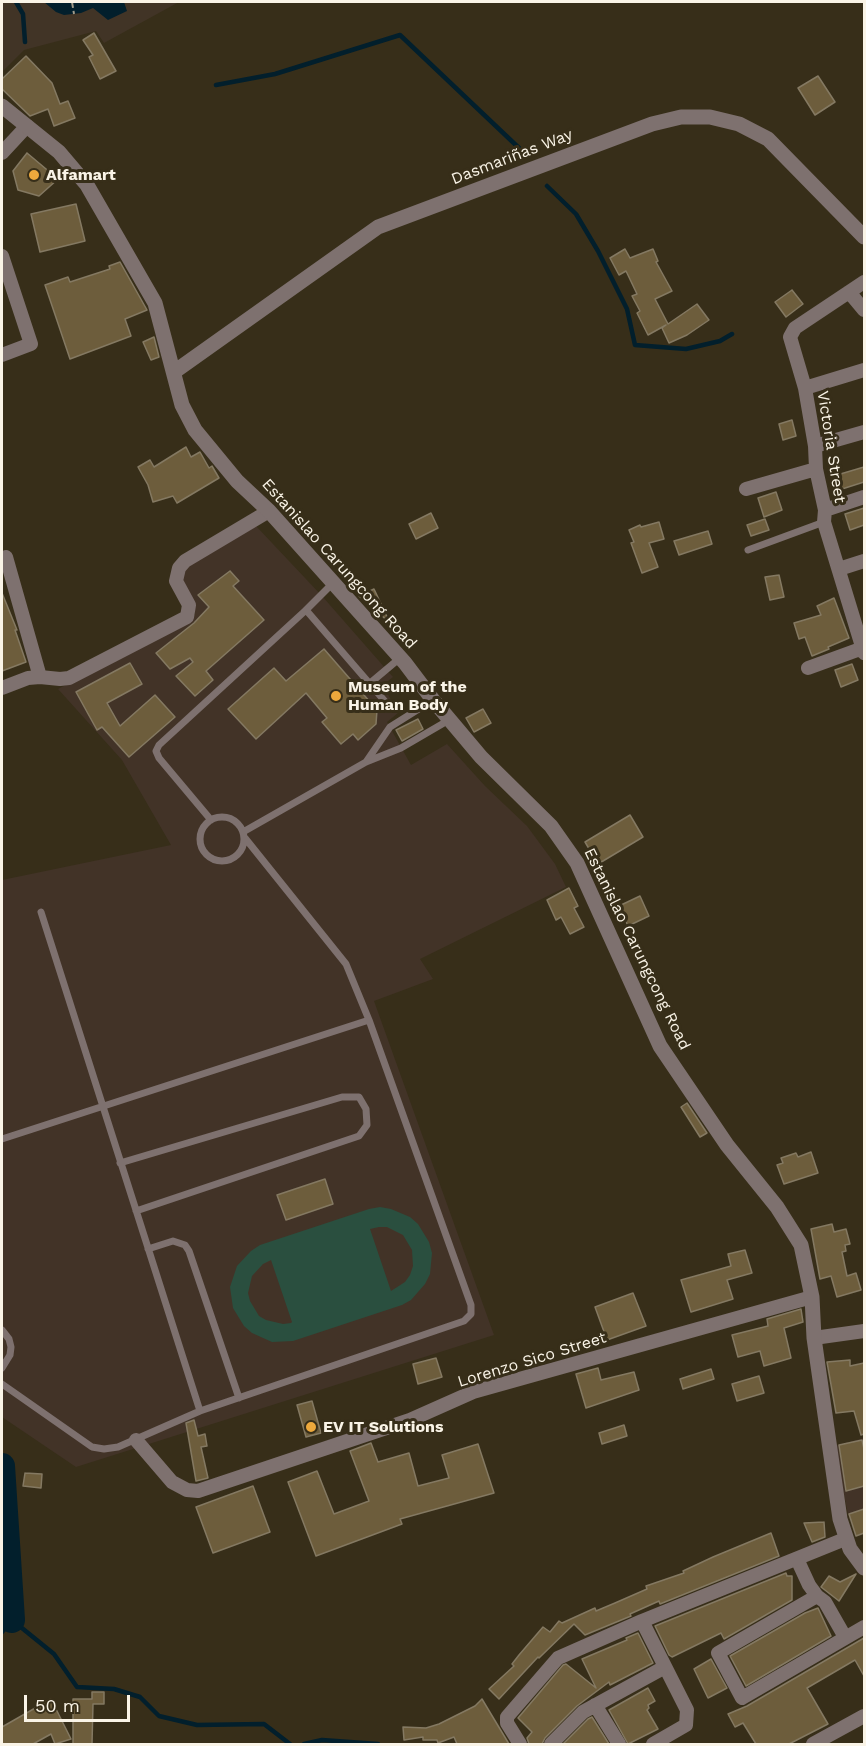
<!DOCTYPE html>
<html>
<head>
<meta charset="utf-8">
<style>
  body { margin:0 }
  #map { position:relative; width:866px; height:1746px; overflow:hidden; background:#372e19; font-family:"Work Sans",sans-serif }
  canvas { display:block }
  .frame { position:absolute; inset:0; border:3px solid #faf4e7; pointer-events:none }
  .scale { position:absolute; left:24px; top:1695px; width:106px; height:27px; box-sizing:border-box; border:3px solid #faf4e7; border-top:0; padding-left:8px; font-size:18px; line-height:21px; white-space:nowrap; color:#faf4e7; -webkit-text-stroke:4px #372e19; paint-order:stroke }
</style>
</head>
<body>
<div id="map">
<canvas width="866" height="1746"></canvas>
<div class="frame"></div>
<div class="scale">50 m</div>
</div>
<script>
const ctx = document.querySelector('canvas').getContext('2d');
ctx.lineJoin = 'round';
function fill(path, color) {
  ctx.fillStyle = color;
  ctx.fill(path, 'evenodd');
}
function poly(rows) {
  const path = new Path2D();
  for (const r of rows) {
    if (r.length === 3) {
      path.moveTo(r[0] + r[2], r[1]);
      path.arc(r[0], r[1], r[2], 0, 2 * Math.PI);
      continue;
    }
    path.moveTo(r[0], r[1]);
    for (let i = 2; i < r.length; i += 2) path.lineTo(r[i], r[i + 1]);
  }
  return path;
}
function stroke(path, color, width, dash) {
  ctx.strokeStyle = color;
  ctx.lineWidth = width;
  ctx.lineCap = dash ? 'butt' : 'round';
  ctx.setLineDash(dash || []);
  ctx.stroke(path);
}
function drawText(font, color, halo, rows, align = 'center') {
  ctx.font = font + ' "Work Sans",sans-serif';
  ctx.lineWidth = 6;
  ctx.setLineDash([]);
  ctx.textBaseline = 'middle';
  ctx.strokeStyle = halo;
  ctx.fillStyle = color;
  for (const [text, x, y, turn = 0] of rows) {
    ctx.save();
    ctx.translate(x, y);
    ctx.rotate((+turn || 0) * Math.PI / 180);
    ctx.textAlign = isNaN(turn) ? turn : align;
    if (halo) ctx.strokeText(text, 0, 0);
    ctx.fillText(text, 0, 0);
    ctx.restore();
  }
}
fill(poly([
  [2,2,179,2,104,43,96,31,24,50,2,72]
]), '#413426');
fill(poly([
  [256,526,322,596,393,677,383,685,398,713,387,722,411,765,447,744,485,786,527,826,555,864,566,887,420,959,433,979,374,1001,494,1335,76,1467,2,1417,2,880,171,845,122,760,58,689,190,620,195,614,195,606,181,577,182,569],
  [864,1438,864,1532,855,1536,848,1514,834,1446]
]), '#423327');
fill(poly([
  [380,1207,391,1209,410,1217,418,1224,429,1242,432,1253,430,1274,425,1284,411,1300,402,1305,293,1341,272,1342,252,1333,244,1326,233,1308,230,1287,237,1266,251,1251,260,1245,369,1209],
  [379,1227,387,1227,403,1235,412,1250,413,1266,410,1275,405,1282,391,1291,370,1229],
  [271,1260,292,1322,291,1323,283,1324,266,1320,259,1316,250,1301,248,1293,252,1276,263,1264]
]), '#2a4f3f');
fill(poly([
  [44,2,124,2,127,11,108,20,93,8,81,13,64,15,56,12]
]), '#021f2c');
stroke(poly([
  [16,2,23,14,25,42],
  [216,85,275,74,400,35,519,148],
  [547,186,576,214,598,251,627,309,635,345,686,349,720,341,732,334],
  [2,1632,12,1620,54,1654,77,1687,114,1689,140,1697,159,1716,197,1725,264,1724,290,1744],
  [304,1744,322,1740,378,1744]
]), '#021f2c', 4.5);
stroke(poly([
  [2,1466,12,1620]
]), '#021f2c', 26);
const building = poly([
  [94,33,116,71,100,79,89,57,93,55,83,40,94,33],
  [26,56,52,83,60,104,68,101,75,118,54,126,48,109,30,116,2,89,2,79,26,56],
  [818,76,835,102,815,115,798,88,818,76],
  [27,153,58,179,39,196,18,190,13,171,27,153],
  [76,204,85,241,40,252,31,214,76,204],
  [625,249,630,258,653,249,658,261,656,262,672,291,655,299,668,324,697,304,709,320,687,335,669,343,662,328,666,325,648,335,637,313,640,311,632,296,637,294,626,271,619,275,610,258,625,249],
  [120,262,147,310,125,319,131,336,70,359,45,285,68,277,70,282,110,269,109,266,120,262],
  [792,290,803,304,786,317,775,302,792,290],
  [154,337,159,357,151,360,143,342,154,337],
  [792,420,796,436,783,440,779,424,792,420],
  [186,447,191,457,200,452,209,468,212,466,219,478,177,503,173,496,153,502,148,485,138,467,150,460,154,467,186,447],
  [864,467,864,482,842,489,837,475,864,467],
  [776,492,782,510,764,517,758,498,776,492],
  [864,508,864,525,850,530,845,514,864,508],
  [431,513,438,528,416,539,409,524,431,513],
  [765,519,769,530,751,536,747,525,765,519],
  [659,522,664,539,649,543,658,567,642,573,631,543,634,542,629,530,640,525,641,527,659,522],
  [708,531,712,544,679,555,674,541,708,531],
  [230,571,239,581,233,586,264,620,206,671,213,680,195,696,176,676,193,662,190,658,170,669,156,653,194,623,209,607,198,595,230,571],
  [779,575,784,597,770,600,765,577,779,575],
  [374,589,390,623,359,596,374,589],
  [2,593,17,630,15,630,26,662,2,671,2,593],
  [834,598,849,638,828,647,829,649,812,656,805,637,799,639,794,623,821,615,817,606,834,598],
  [324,649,377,710,376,724,358,740,353,734,341,744,322,722,327,718,306,693,256,739,228,709,274,668,286,681,324,649],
  [130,663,142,684,107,703,120,726,155,695,175,717,129,757,102,727,97,730,76,692,130,663],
  [852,664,858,680,841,687,835,670,852,664],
  [483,709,491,723,474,732,466,718,483,709],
  [418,719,423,729,402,741,396,730,418,719],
  [630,815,643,837,598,864,585,842,630,815],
  [569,888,578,906,574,908,584,927,570,934,561,917,556,920,547,900,569,888],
  [640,896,649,916,628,926,619,906,640,896],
  [687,1103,707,1133,700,1137,681,1107,687,1103],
  [811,1152,818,1173,784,1184,777,1165,783,1163,781,1158,796,1153,798,1157,811,1152],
  [325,1179,333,1204,286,1220,277,1195,325,1179],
  [832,1224,834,1232,846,1229,850,1244,845,1245,846,1251,842,1252,847,1276,856,1273,861,1290,837,1297,831,1276,820,1279,811,1229,832,1224],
  [745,1250,752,1273,727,1280,733,1299,691,1312,681,1280,731,1266,728,1254,745,1250],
  [633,1293,646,1326,607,1340,595,1307,633,1293],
  [801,1309,803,1322,784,1328,791,1358,764,1366,760,1351,738,1357,732,1335,768,1326,767,1319,801,1309],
  [436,1358,442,1377,418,1384,413,1364,436,1358],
  [850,1360,850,1366,864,1363,864,1434,861,1435,854,1411,836,1413,827,1362,850,1360],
  [598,1368,601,1380,634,1372,639,1390,586,1408,576,1374,598,1368],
  [711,1369,714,1379,683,1389,680,1379,711,1369],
  [759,1376,764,1393,737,1401,732,1384,759,1376],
  [312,1401,321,1433,306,1437,297,1405,312,1401],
  [194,1420,198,1436,205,1434,207,1446,201,1447,208,1478,196,1481,186,1423,194,1420],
  [624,1425,627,1436,602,1444,599,1433,624,1425],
  [862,1440,864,1449,864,1486,846,1491,839,1445,862,1440],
  [371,1443,378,1462,409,1453,418,1486,449,1478,442,1455,478,1444,494,1493,400,1519,402,1524,316,1556,288,1482,317,1471,334,1514,369,1501,350,1451,371,1443],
  [25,1473,42,1474,41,1488,23,1486,25,1473],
  [253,1486,270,1532,213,1553,196,1507,253,1486],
  [864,1509,864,1533,856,1536,849,1514,864,1509],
  [824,1522,825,1537,812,1542,804,1523,824,1522],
  [771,1533,779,1556,660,1604,659,1601,630,1614,631,1616,585,1635,574,1624,539,1658,538,1657,499,1699,489,1689,514,1666,512,1664,519,1655,543,1627,550,1632,559,1621,562,1623,595,1608,596,1611,615,1603,647,1589,646,1586,684,1573,683,1571,713,1557,771,1533],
  [786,1573,787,1576,792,1576,792,1600,724,1639,721,1633,672,1657,669,1655,655,1626,786,1573],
  [856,1574,839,1601,821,1587,829,1576,840,1582,856,1574],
  [818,1608,831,1636,746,1686,730,1656,805,1613,818,1608],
  [638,1633,653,1663,610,1685,609,1682,577,1706,545,1738,542,1744,529,1744,527,1738,532,1732,518,1718,563,1665,566,1664,596,1688,582,1659,627,1640,626,1638,638,1633],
  [864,1638,864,1676,855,1660,807,1688,828,1724,789,1744,756,1744,743,1723,735,1727,728,1714,747,1706,864,1638],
  [711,1659,727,1688,708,1698,694,1669,711,1659],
  [648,1688,655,1701,648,1705,649,1708,647,1710,658,1729,628,1744,609,1710,648,1688],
  [92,1692,104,1692,104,1704,93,1704,92,1744,73,1744,73,1699,92,1699,92,1692],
  [51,1699,71,1739,55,1744,51,1734,33,1744,2,1744,2,1727,51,1699],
  [482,1699,509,1744,457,1744,454,1737,438,1743,437,1740,423,1740,423,1737,404,1740,403,1727,426,1728,439,1724,475,1706,482,1699],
  [592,1717,609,1744,563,1744,588,1719,592,1717]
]);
fill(building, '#6d5d3c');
stroke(building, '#847962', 1.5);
stroke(poly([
  [72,2,74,14]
]), '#a29b8a', 2, [6, 3]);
stroke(poly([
  [748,550,824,522],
  [306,610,389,706],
  [369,684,400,658],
  [366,762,390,727,433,700],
  [222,839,22],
  [211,820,159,758,156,751,159,745,306,610,333,583],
  [243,832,366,762,401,748,449,720],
  [41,912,200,1411],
  [2,1139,369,1020],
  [120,1163,342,1097,359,1097,366,1109,367,1125,359,1136,136,1211],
  [148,1249,173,1241,185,1245,189,1251,239,1398],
  [2,1330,9,1339,11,1347,10,1355,2,1368],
  [2,1384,92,1447,104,1449,118,1447,200,1411,464,1321,471,1314,471,1305,369,1020,346,964,245,838]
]), '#7e716f', 7);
stroke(poly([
  [2,153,27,126],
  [2,256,31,344,2,355],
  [864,282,795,328,790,337,805,388,815,446,816,469,825,510,824,522,864,653],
  [849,292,864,310],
  [805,388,864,370],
  [815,446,864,432],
  [746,489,816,469],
  [825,510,864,497],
  [6,557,40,677,60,679,69,678,187,617,189,605,176,581,179,568,185,561,269,511],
  [839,569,864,561],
  [808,668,863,648],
  [2,688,28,678,40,677],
  [814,1338,864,1331],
  [136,1440,172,1482,187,1490,198,1491,410,1420,473,1392,812,1297],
  [797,1559,809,1585,817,1596,825,1602,845,1637],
  [817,1596,718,1653,742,1698,864,1627],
  [642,1621,687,1710,686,1725,653,1744],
  [595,1705,619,1744],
  [520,1744,507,1723,507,1717,558,1658,642,1621,845,1539],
  [551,1744,583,1712,665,1667],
  [813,1744,864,1716]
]), '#7e716f', 14);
stroke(poly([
  [2,106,59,152,87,185,155,303,182,405,195,430,237,481,269,511,405,663,433,700,481,757,551,826,577,863,660,1046,727,1145,777,1207,801,1245,812,1297,814,1338,840,1519,850,1549,864,1568],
  [174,372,378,227,652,124,681,117,710,117,739,124,768,139,864,237]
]), '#7e716f', 15);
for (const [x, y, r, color] of [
  [34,175,6,"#eda83c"],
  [336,696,6,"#eda83c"],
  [311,1427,6,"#eda83c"]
]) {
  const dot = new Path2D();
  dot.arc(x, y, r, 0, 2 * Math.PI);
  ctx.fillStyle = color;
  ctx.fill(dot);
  stroke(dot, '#372e19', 2);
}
drawText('16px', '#faf4e7', '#372e19', [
  ["Dasmariñas Way",512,157,-21],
  ["Victoria Street",831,447,81],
  ["Estanislao Carungcong Road",339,564,48],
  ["Estanislao Carungcong Road",637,949,64],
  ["Lorenzo Sico Street",532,1360,-17]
]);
drawText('bold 16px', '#faf4e7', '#372e19', [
  ["Alfamart",46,175],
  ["Museum of the",348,687],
  ["Human Body",348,705],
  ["EV IT Solutions",323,1427]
], 'left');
</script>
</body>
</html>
